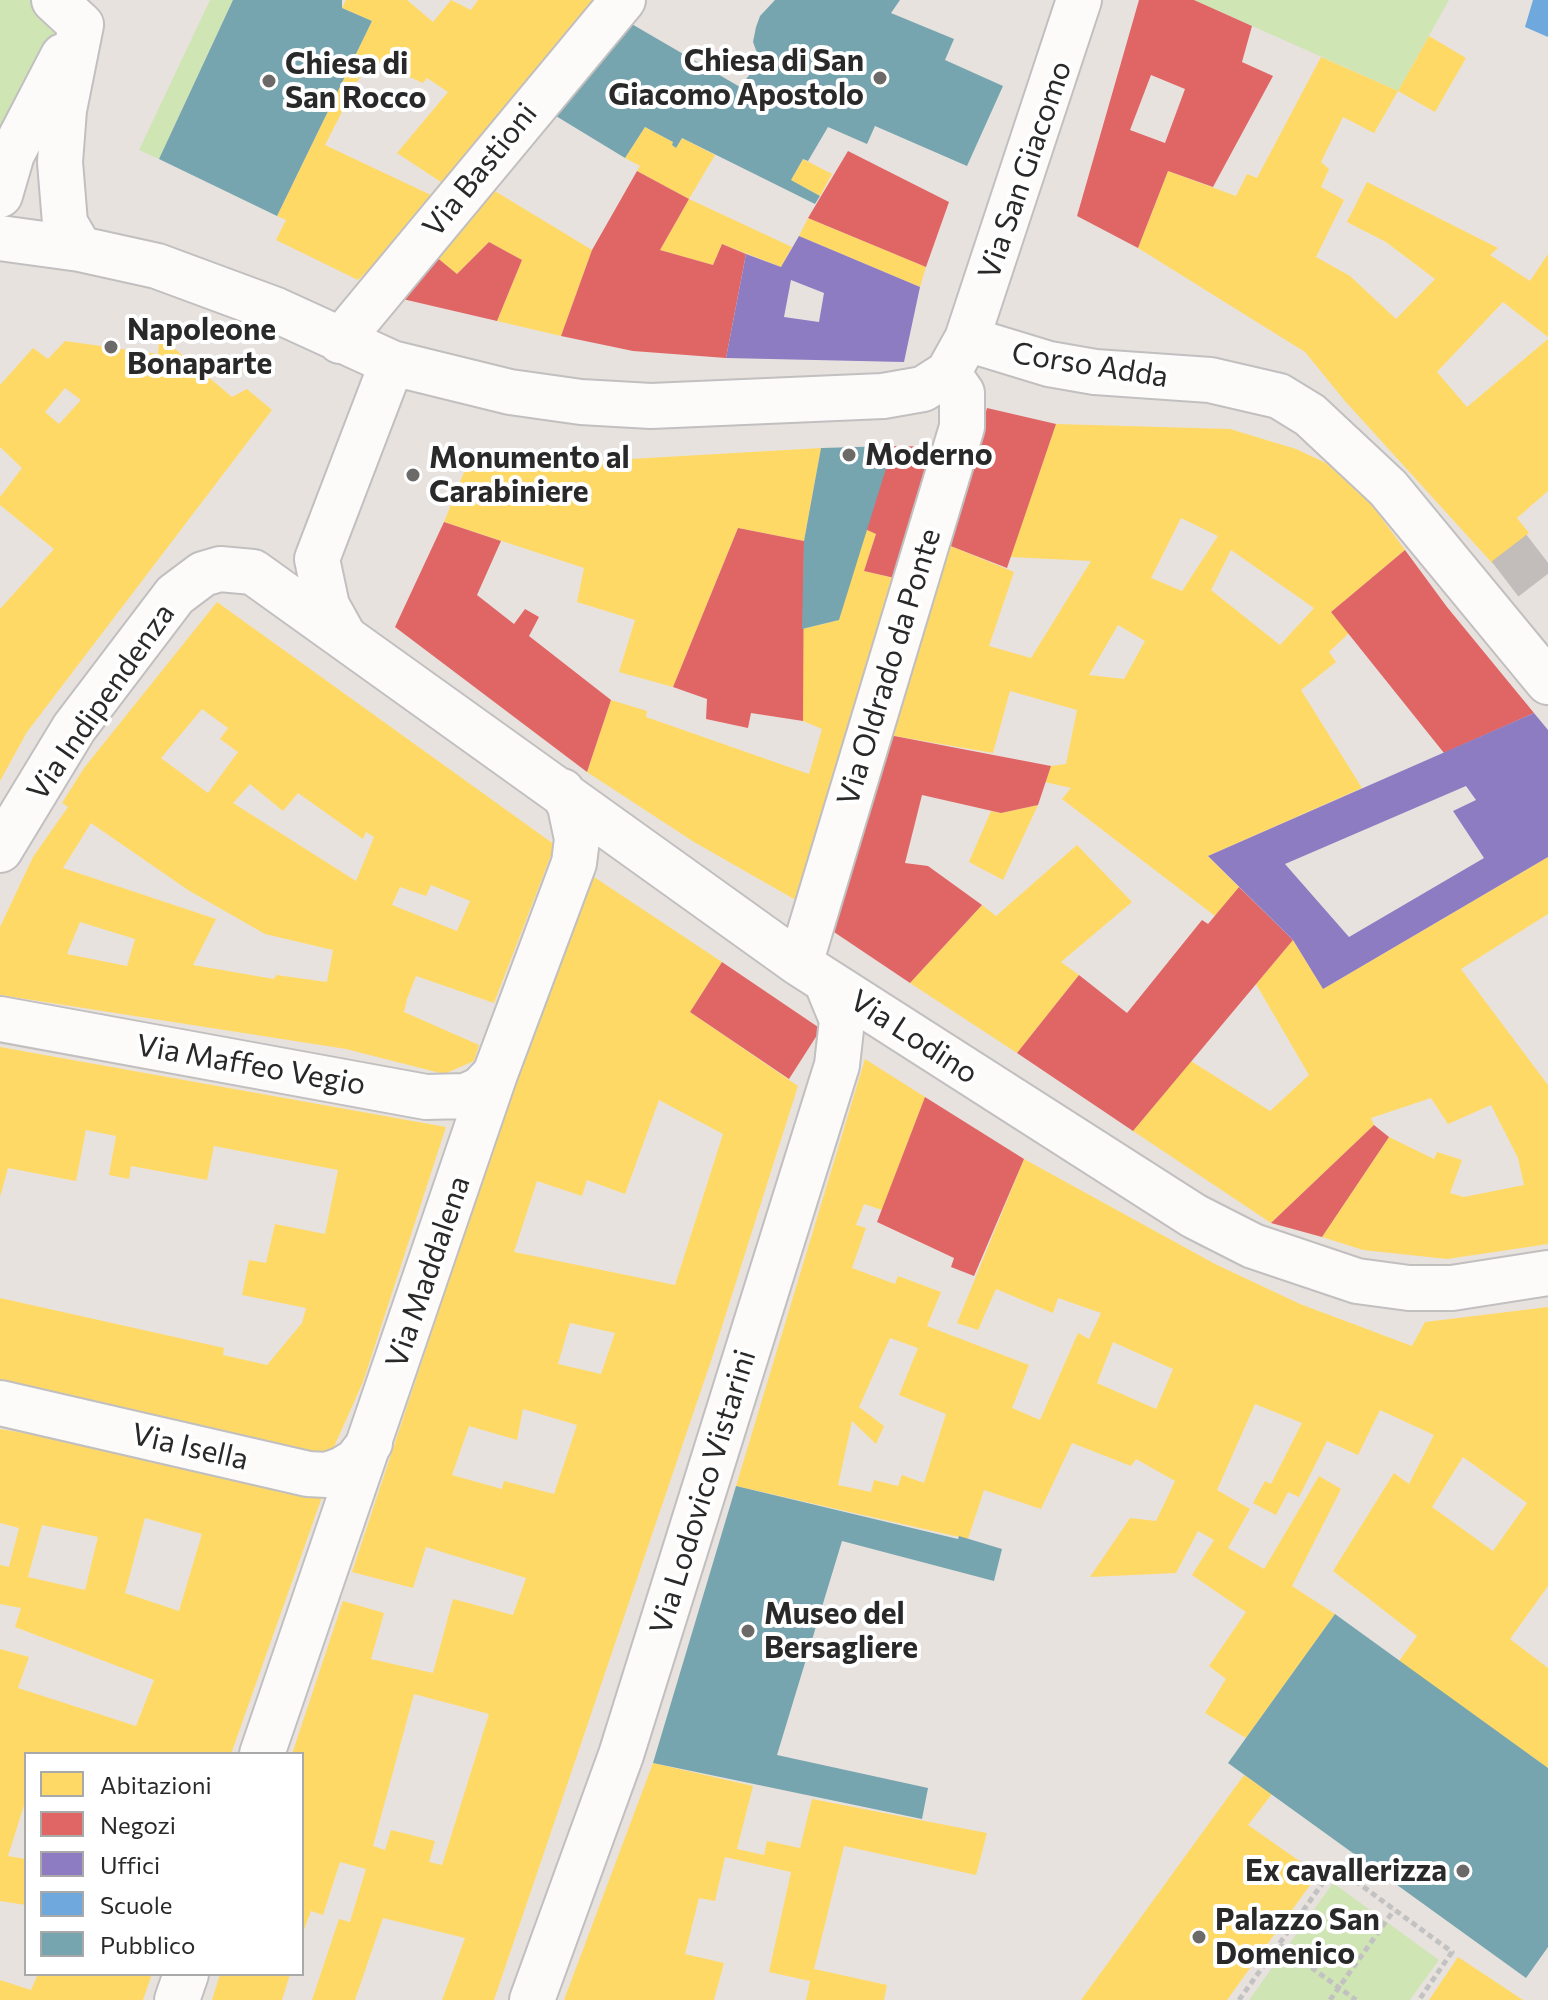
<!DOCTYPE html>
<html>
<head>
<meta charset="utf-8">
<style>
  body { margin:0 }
  #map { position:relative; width:1548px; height:2000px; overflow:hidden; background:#e8e2de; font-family:Commissioner,sans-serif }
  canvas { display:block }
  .legend { position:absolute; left:24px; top:1752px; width:280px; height:224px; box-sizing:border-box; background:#fff; border:2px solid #a9a9a9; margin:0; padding:10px 14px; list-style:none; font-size:24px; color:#292929 }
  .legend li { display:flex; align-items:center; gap:16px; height:40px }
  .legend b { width:40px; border:2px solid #a9a9a9 }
</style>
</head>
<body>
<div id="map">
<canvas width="1548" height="2000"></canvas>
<ul class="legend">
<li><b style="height:22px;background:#ffd966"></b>Abitazioni</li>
<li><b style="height:22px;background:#e06666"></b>Negozi</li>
<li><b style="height:22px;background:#8e7cc3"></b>Uffici</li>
<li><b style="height:22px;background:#6fa8dc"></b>Scuole</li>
<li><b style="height:22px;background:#76a5af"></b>Pubblico</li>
</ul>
</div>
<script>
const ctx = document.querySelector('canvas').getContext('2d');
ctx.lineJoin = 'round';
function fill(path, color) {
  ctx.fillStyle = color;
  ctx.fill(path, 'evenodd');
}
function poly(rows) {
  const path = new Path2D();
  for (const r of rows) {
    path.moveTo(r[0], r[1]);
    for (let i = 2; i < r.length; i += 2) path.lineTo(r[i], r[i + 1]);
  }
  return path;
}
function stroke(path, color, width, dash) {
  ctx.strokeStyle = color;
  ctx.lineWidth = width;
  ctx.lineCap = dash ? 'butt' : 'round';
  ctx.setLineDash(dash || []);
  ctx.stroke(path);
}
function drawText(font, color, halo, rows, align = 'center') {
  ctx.font = font + ' Commissioner,sans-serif';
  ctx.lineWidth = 8;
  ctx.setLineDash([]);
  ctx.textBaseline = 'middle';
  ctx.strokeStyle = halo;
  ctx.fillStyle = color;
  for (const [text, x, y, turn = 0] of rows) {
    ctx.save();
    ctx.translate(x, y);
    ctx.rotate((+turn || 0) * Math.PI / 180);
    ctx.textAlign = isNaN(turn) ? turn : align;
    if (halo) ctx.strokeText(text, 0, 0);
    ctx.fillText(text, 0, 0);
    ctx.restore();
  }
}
fill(poly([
  [0,0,75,0,0,173],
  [210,0,233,0,159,159,139,150],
  [1194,0,1449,0,1398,91],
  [1333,1883,1439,1960,1410,2000,1249,2000]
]), '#cfe5b4');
fill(poly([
  [346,0,407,0,433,22,451,0,471,10,478,0,599,0,444,184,397,153,448,92,427,78,423,83,369,59,325,145,433,196,403,237,358,280,276,240,286,220,277,216,372,21,342,8],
  [1429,36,1466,58,1435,112,1398,91],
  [1321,57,1398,91,1374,133,1343,117,1321,162,1329,169,1321,187,1344,200,1316,257,1350,276,1396,319,1435,279,1386,242,1347,222,1367,182,1498,248,1490,255,1530,281,1548,254,1548,337,1503,302,1437,372,1467,407,1548,339,1548,491,1517,518,1529,533,1493,564,1345,401,1305,352,1138,248,1168,171,1236,196,1247,174,1257,178],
  [645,127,673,142,672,145,676,148,682,138,715,155,689,199,637,171,640,166,625,158],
  [803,159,832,174,820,196,791,180],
  [485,185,592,250,561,336,497,321,522,260,489,242,457,274,429,251],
  [689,199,792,247,781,267,722,244,713,265,660,250],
  [808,218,926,267,920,287,799,236],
  [65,341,158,354,159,342,168,343,232,397,247,389,272,410,27,732,0,781,0,609,54,549,0,505,0,497,22,468,0,447,0,385,33,348,48,359],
  [65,388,81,400,59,424,45,412],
  [1056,424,1230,429,1296,449,1326,463,1372,505,1405,550,1331,612,1349,633,1329,652,1336,662,1301,690,1362,788,1208,856,1239,887,1215,916,1062,799,1071,788,1045,782,1051,766,1066,764,1077,710,1010,691,993,753,889,735,948,545,1014,572,989,646,1031,658,1091,561,1010,557],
  [1181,518,1218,536,1182,591,1151,578],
  [1231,550,1314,608,1280,645,1211,590],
  [1118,625,1145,641,1124,679,1089,675],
  [821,448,804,541,738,528,673,687,619,672,635,620,577,602,584,568,444,522,468,462,489,458,613,460],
  [865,529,876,534,864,571,899,579,801,903,694,842,587,772,611,700,647,711,646,717,809,774,822,729,803,721,802,629,839,620],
  [217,602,555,845,494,1003,416,976,407,999,404,1012,479,1045,474,1061,444,1074,346,1049,0,995,0,927,33,857,68,807,62,803,84,768],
  [202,709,228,728,220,739,238,752,208,793,161,758],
  [250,784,283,811,298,793,363,839,366,832,374,837,356,881,233,803],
  [91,823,188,890,265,934,333,950,327,982,276,975,274,979,193,965,216,919,63,868],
  [431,885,470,901,457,931,392,905,400,887,426,896],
  [80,922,135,939,127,966,67,954],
  [1038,805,1003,880,969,862,991,811,1001,813],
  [1077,845,1132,902,1061,962,1079,975,1017,1053,910,983,982,905,996,916],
  [1548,857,1548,914,1461,969,1548,1085,1548,1244,1447,1259,1363,1250,1322,1237,1389,1137,1434,1159,1437,1152,1462,1160,1450,1193,1464,1197,1524,1185,1518,1158,1491,1105,1448,1124,1431,1098,1371,1118,1374,1125,1271,1223,1133,1131,1191,1061,1270,1111,1309,1075,1256,984,1293,940,1323,989],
  [594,877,722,962,690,1012,798,1086,713,1355,494,2000,442,2000,465,1938,383,1918,355,2000,312,2000,339,1919,350,1922,366,1869,340,1862,323,1915,311,1911,302,1935,302,1754,292,1754,343,1601,384,1613,371,1659,433,1673,453,1599,513,1615,526,1578,426,1547,413,1588,352,1572,565,931],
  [659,1100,723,1134,675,1285,514,1252,537,1181,582,1196,587,1180,625,1194],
  [570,1323,615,1333,601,1374,558,1364],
  [523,1409,577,1425,554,1494,504,1481,502,1489,452,1475,469,1426,517,1440],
  [414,1694,489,1714,442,1865,429,1862,435,1841,391,1830,385,1850,373,1846],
  [0,1047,446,1127,363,1382,329,1458,0,1383,0,1298,224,1348,223,1355,267,1365,302,1323,306,1308,242,1295,249,1260,266,1263,275,1224,325,1234,338,1170,214,1146,207,1180,131,1166,129,1179,109,1175,116,1136,86,1130,76,1181,8,1168,0,1197],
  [865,1059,925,1097,882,1210,864,1204,856,1225,866,1228,852,1268,895,1284,898,1276,941,1292,927,1326,1029,1365,1012,1408,1040,1420,1078,1333,1089,1339,1101,1313,1058,1298,1053,1313,996,1289,978,1330,957,1323,1024,1159,1215,1264,1300,1304,1412,1346,1425,1322,1548,1307,1548,1586,1510,1639,1548,1668,1548,1768,1399,1661,1417,1636,1333,1571,1394,1473,1409,1484,1434,1435,1380,1410,1358,1455,1327,1441,1299,1497,1288,1492,1276,1515,1253,1503,1265,1481,1271,1484,1302,1423,1255,1404,1217,1490,1250,1509,1228,1548,1264,1569,1319,1476,1341,1489,1292,1586,1335,1614,1246,1738,1205,1713,1226,1679,1209,1666,1246,1612,1192,1575,1214,1540,1198,1531,1176,1573,1090,1577,1130,1518,1156,1521,1175,1481,1136,1459,1131,1466,1072,1443,1041,1509,984,1490,968,1539,736,1486],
  [890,1338,918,1348,899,1395,946,1414,924,1483,902,1475,898,1486,874,1480,871,1492,838,1485,852,1421,876,1444,884,1426,859,1407],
  [1113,1342,1173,1369,1156,1409,1097,1383],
  [1463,1457,1527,1503,1493,1551,1432,1507],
  [0,1429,129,1450,322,1497,231,1754,26,1754,26,1799,8,1856,26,1859,26,1905,0,1901,0,1649,29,1657,18,1688,136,1726,154,1680,15,1627,21,1608,0,1604,0,1565,9,1567,19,1528,0,1523],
  [145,1518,202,1534,179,1611,125,1593],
  [42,1525,98,1537,85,1590,28,1577],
  [653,1763,753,1786,737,1849,764,1855,767,1841,800,1848,812,1799,987,1833,976,1875,844,1846,814,1969,887,1985,884,2000,806,2000,810,1981,769,1972,791,1872,725,1857,715,1901,699,1898,685,1954,724,1963,714,2000,564,2000],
  [1244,1775,1272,1794,1248,1825,1318,1874,1227,2000,1081,2000],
  [1458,1957,1514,1994,1523,2000,1429,2000],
  [38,1974,152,1974,143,2000,0,2000,0,1980,31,1990],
  [220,1974,290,1974,282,2000,212,2000]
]), '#ffd966');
fill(poly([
  [1139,0,1194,0,1252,26,1242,62,1273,76,1213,187,1168,171,1138,248,1077,216],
  [1151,75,1185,89,1165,143,1130,130],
  [848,151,949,202,926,267,808,218],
  [637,171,689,199,660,250,713,265,722,244,746,254,726,358,633,351,561,336,592,250],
  [489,242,522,260,497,321,394,297,429,251,457,274],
  [987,408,1056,424,1007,568,948,545],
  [893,446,941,447,899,579,864,571,876,534,865,529],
  [444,522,501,541,477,595,514,624,525,609,539,617,529,636,611,700,587,772,395,627],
  [738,528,804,541,803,721,751,713,748,728,706,719,707,699,673,687],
  [1405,550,1447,607,1534,713,1444,753,1331,612],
  [889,735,1051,766,1038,805,1001,813,922,795,905,863,928,866,982,905,910,983,825,926],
  [1239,887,1293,940,1133,1131,1017,1053,1079,975,1127,1013,1202,920,1208,924],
  [722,962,821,1029,789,1079,690,1012],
  [925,1097,1024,1159,974,1276,951,1267,954,1258,877,1222],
  [1374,1125,1389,1137,1322,1237,1271,1223]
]), '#e06666');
fill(poly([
  [799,236,920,287,904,362,726,358,746,254,781,267],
  [791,280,824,293,819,322,784,317],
  [1534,713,1548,730,1548,857,1323,989,1293,940,1208,856],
  [1466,786,1476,800,1453,811,1484,858,1349,937,1285,864]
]), '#8e7cc3');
fill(poly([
  [1533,0,1548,0,1548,37,1525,27]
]), '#6fa8dc');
fill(poly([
  [233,0,342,0,342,8,372,21,277,216,159,159],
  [775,0,900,0,891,13,954,39,945,60,1003,86,967,166,875,126,867,144,828,127,808,161,803,159,791,180,820,196,815,204,682,138,676,148,672,145,673,142,645,127,625,158,551,113,630,23,740,87,760,61,753,42,756,27,760,16],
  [893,446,839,620,802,629,804,541,821,448],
  [736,1486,958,1539,959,1536,1002,1549,994,1581,842,1541,777,1755,928,1788,922,1819,653,1763],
  [1335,1614,1548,1768,1548,1947,1526,1978,1228,1763]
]), '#76a5af');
stroke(poly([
  [1505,579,1548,546]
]), '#c2bdba', 44, [44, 22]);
const minor = poly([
  [54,0,81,25,64,110,60,162,65,223,80,249],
  [0,195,12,154,63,56],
  [0,238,80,249,157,266,276,310,392,363,510,392,581,402,651,406,883,396,923,389,948,373,967,339,1079,0],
  [967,339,1049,364,1095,372,1210,380,1279,396,1310,415,1388,488,1548,682],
  [340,341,623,0],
  [342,633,327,606,317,559,392,363],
  [0,850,74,728,175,595,203,574,220,569,253,572,800,964,1194,1216,1253,1246,1357,1281,1409,1288,1452,1288,1548,1273],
  [800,964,962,427,962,393,948,373],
  [0,1019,426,1097,466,1096,481,1089,495,1074],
  [0,1403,308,1474,327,1475,343,1469,356,1461,370,1443],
  [262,1754,495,1074,574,863,577,839,570,806,562,791],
  [177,2000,186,1974],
  [532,2000,621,1755,837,1065,842,1020,826,981]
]);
stroke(minor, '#c1bfc0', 48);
stroke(poly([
  [1279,1944,1356,2000],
  [1239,2000,1335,1866,1452,1952,1419,2000],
  [1330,2000,1394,1910]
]), '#c3c2c2', 5, [6, 4]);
stroke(minor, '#fcfbfa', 44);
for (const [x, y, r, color] of [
  [880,78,8,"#6c6a68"],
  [269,81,8,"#6c6a68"],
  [111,347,8,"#6c6a68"],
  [849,455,8,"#6c6a68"],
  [413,475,8,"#6c6a68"],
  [748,1631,8,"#6c6a68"],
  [1463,1871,8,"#6c6a68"],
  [1199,1937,8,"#6c6a68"]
]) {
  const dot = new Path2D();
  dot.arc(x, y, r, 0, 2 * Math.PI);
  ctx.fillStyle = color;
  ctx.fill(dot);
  stroke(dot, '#fff', 3);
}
drawText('bold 30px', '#292929', '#fff', [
  ["Chiesa di San",864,61,"right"],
  ["Giacomo Apostolo",864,95,"right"],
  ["Chiesa di",285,64],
  ["San Rocco",285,98],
  ["Napoleone",127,330],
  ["Bonaparte",127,364],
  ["Moderno",865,455],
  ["Monumento al",429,458],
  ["Carabiniere",429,492],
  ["Museo del",764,1614],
  ["Bersagliere",764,1648],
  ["Ex cavallerizza",1447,1871,"right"],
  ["Palazzo San",1215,1920],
  ["Domenico",1215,1954]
], 'left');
drawText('30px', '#292929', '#fff', [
  ["Via Bastioni",480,170,-51],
  ["Via San Giacomo",1025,170,-71],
  ["Corso Adda",1090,365,9],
  ["Via Oldrado da Ponte",889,667,-73],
  ["Via Indipendenza",101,702,-55],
  ["Via Lodino",914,1037,33],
  ["Via Maffeo Vegio",251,1065,10],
  ["Via Maddalena",428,1272,-71],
  ["Via Isella",190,1447,13],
  ["Via Lodovico Vistarini",703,1492,-73]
]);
</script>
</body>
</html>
